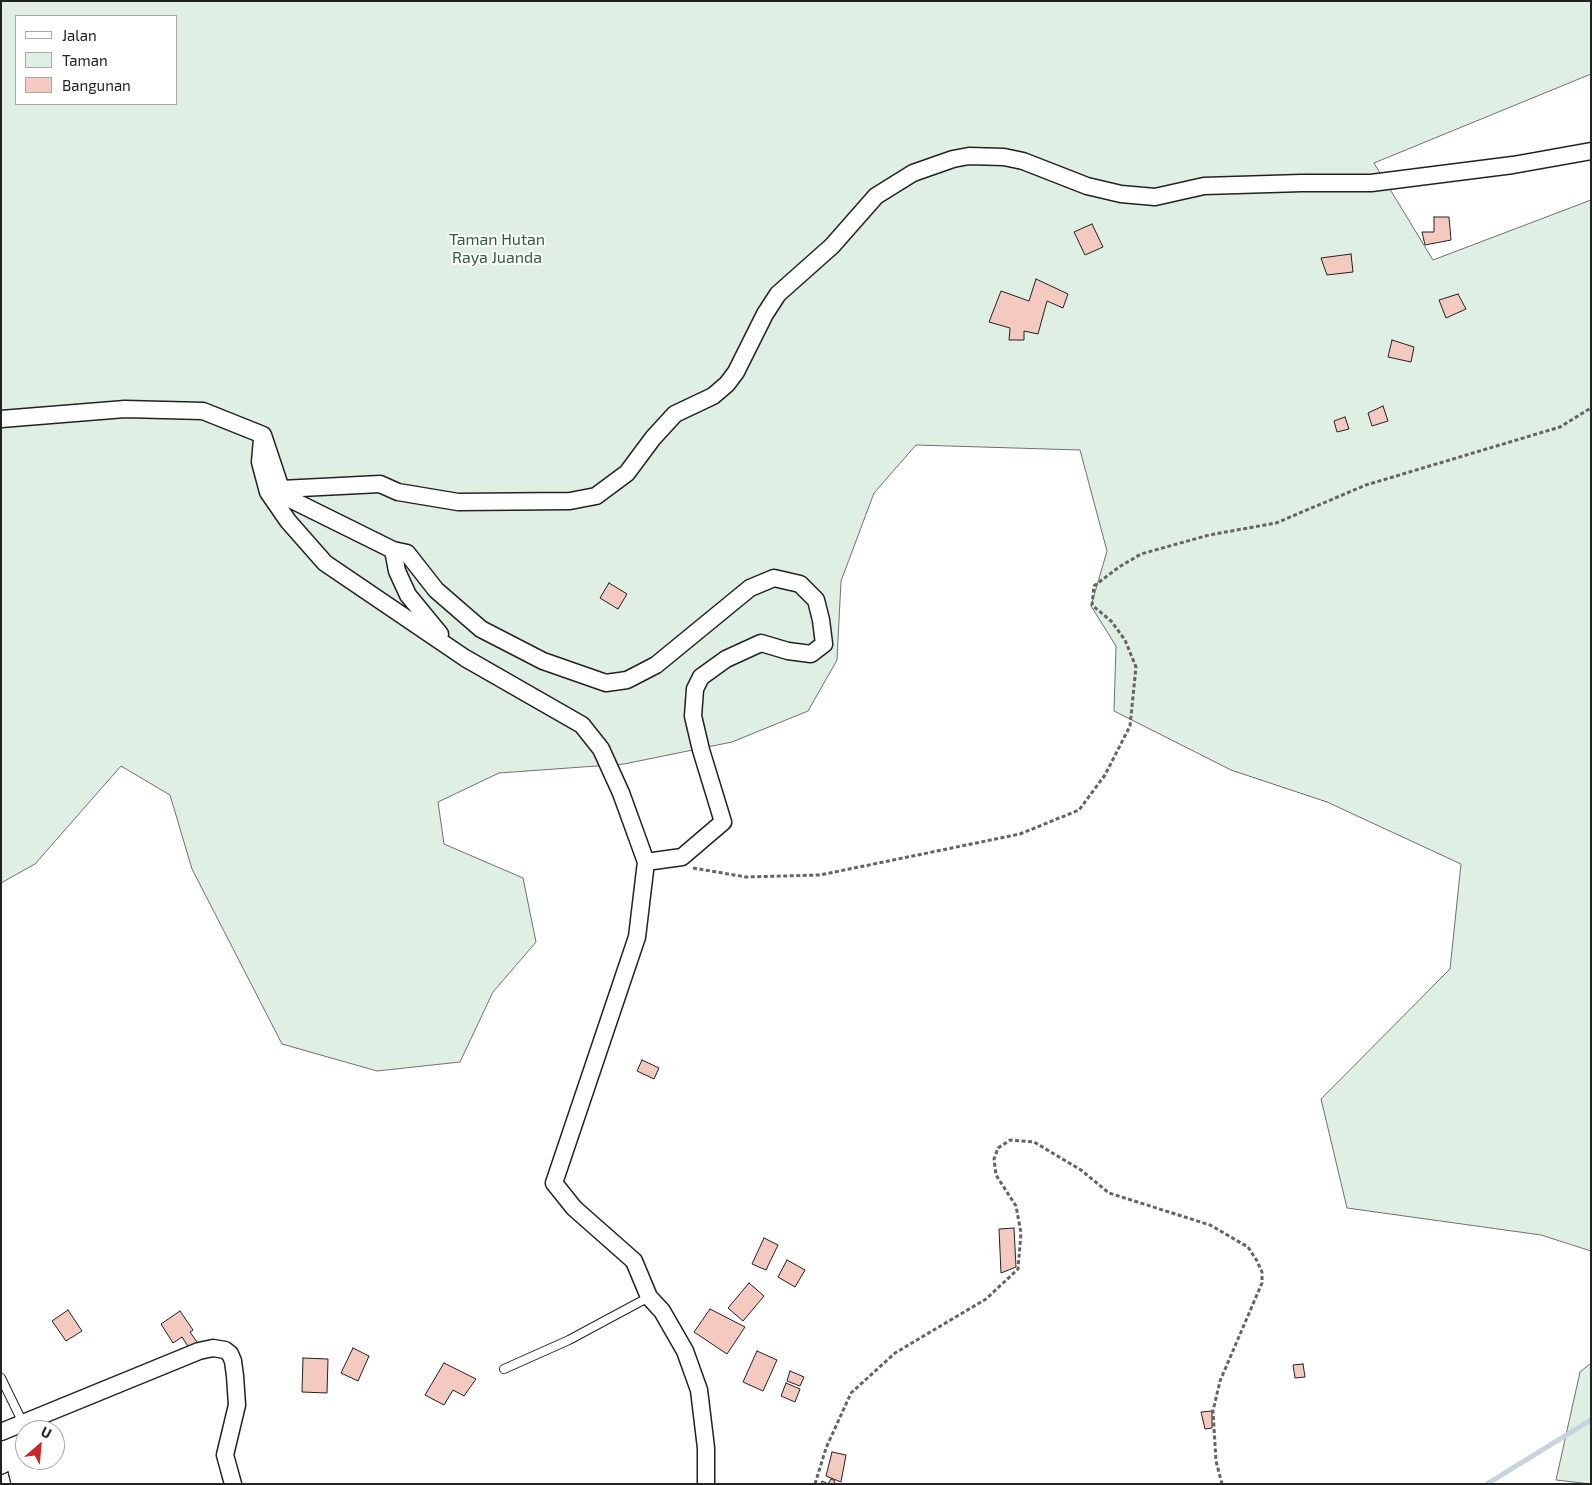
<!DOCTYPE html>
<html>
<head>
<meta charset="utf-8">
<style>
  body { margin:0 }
  #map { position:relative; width:1592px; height:1485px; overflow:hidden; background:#fff; font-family:"Exo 2",sans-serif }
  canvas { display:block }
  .frame { position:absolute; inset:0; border:2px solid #222; pointer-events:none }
  .legend { position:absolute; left:15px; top:15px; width:162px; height:90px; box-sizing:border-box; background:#fff; border:1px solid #a7a7a7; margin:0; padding:6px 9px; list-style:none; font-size:15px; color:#222 }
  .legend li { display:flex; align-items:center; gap:10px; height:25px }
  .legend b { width:25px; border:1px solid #a7a7a7 }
  .north { position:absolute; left:15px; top:1420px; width:50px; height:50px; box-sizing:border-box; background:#fff; border:1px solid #a7a7a7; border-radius:50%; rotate:27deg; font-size:14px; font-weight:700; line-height:20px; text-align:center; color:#222 }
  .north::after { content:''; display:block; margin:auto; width:18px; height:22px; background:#c62828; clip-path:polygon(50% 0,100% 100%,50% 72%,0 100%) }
</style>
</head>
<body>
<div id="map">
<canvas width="1592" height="1485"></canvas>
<div class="frame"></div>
<ul class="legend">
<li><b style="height:6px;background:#fff"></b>Jalan</li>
<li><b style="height:14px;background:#e0efe3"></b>Taman</li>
<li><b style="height:14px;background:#f3c9c0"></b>Bangunan</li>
</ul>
<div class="north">U</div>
</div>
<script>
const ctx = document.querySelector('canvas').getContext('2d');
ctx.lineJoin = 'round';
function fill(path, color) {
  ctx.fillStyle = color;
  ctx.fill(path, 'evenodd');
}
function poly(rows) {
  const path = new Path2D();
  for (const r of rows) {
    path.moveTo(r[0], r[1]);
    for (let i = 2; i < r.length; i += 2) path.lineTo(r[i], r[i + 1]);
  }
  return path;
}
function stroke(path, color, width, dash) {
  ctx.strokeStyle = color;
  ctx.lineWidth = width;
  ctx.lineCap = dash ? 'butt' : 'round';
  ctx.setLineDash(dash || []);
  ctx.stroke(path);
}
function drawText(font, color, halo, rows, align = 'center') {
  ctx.font = font + ' "Exo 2",sans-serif';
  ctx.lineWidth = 4;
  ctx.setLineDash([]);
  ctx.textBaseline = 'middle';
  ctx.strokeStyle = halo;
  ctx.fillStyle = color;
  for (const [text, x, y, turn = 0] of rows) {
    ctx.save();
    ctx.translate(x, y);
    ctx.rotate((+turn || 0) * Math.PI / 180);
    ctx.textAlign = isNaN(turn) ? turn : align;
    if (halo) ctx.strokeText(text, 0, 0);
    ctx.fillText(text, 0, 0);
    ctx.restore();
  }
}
const green = poly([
  [1,1,1591,1,1591,74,1374,163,1433,260,1591,200,1591,1251,1541,1235,1347,1208,1321,1099,1450,969,1461,864,1327,802,1231,770,1114,711,1116,646,1091,606,1107,551,1080,450,916,445,874,493,841,581,837,660,808,711,732,742,624,764,499,773,438,802,444,844,523,878,536,942,493,992,460,1062,377,1071,282,1044,192,869,170,795,121,766,35,864,1,883,1,1],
  [16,16,176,16,176,104,16,104,16,16],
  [1591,1363,1591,1484,1556,1480,1580,1372,1591,1363]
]);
fill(green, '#e0efe3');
stroke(green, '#6f6f6f', 1);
stroke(poly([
  [1487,1484,1591,1420]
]), '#c7d3dd', 5);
const building = poly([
  [1434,217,1449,217,1451,240,1425,245,1422,232,1434,232,1434,217],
  [1092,224,1103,247,1085,255,1074,232,1092,224],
  [1351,254,1353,272,1327,275,1321,258,1351,254],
  [1036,279,1068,294,1063,308,1047,301,1038,334,1024,331,1024,340,1009,340,1010,328,989,322,1001,291,1029,301,1036,279],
  [1458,294,1466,309,1446,318,1439,300,1458,294],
  [1392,340,1414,347,1411,362,1388,357,1392,340],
  [1383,406,1388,421,1372,426,1368,413,1383,406],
  [1345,417,1349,429,1337,432,1334,421,1345,417],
  [609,583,627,594,618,609,600,598,609,583],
  [642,1060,659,1068,654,1079,637,1071,642,1060],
  [1014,1228,1016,1267,1001,1273,999,1229,1014,1228],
  [764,1238,778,1245,766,1270,752,1264,764,1238],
  [787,1260,805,1270,795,1287,778,1277,787,1260],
  [749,1283,764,1296,743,1321,728,1308,749,1283],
  [710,1309,745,1327,727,1354,694,1332,710,1309],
  [68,1310,82,1331,66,1341,52,1321,68,1310],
  [180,1311,193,1330,190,1332,199,1345,191,1351,182,1337,173,1343,161,1324,180,1311],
  [353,1348,369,1356,358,1381,341,1373,353,1348],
  [757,1351,777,1360,763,1391,743,1382,757,1351],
  [303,1358,328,1359,327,1393,302,1392,303,1358],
  [444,1363,476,1379,464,1396,453,1390,444,1405,425,1395,444,1363],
  [1303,1364,1305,1377,1295,1378,1293,1365,1303,1364],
  [790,1371,804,1377,800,1386,787,1381,790,1371],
  [786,1383,800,1389,795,1402,781,1396,786,1383],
  [1212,1411,1212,1428,1205,1429,1201,1412,1212,1411],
  [832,1452,846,1455,841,1482,826,1476,832,1452],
  [8,1472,11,1484,1,1484,1,1475,8,1472],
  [8,1472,11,1484,1,1484,1,1475,8,1472],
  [831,1479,835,1481,834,1484,821,1484,822,1481,828,1484,831,1479]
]);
fill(building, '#f3c9c0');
stroke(building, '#222', 1);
const service = poly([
  [504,1369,569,1340,649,1297],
  [1,1378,23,1423]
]);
const minor = poly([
  [1,419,125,409,203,411,263,435,281,489,380,484,398,492,458,502,570,501,596,496,627,473,653,438,675,414,713,396,727,384,736,372,765,314,778,294,832,246,876,196,913,173,953,159,969,156,1004,157,1023,161,1087,186,1121,194,1155,197,1204,186,1302,183,1371,183,1513,165,1591,151],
  [262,439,260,462,268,492,288,521,325,563,465,658,582,725,601,749,621,793,646,862,637,937,554,1183,574,1208,634,1261,649,1297,662,1311,685,1351,699,1390,706,1448,706,1484],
  [281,489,290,499,393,550,397,571,408,595,440,634],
  [393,550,407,553,436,590,481,629,543,661,606,683,627,680,656,665,750,588,774,578,800,584,816,600,821,620,824,644,811,654,788,651,761,643,726,659,701,677,695,689,693,716,701,750,723,822,682,857,646,862],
  [1,1432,199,1351,213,1348,225,1350,230,1354,233,1361,235,1376,237,1405,225,1455,233,1484]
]);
stroke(service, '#222', 10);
stroke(minor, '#222', 19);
stroke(poly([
  [693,868,746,877,820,875,1020,834,1079,810,1105,775,1130,726,1136,667,1125,640,1111,621,1092,605,1094,586,1119,567,1141,554,1209,535,1276,523,1366,485,1560,427,1591,408],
  [815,1484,826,1448,851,1393,895,1353,986,1299,1018,1269,1021,1233,1016,1206,996,1175,994,1159,998,1148,1010,1140,1034,1142,1081,1170,1109,1193,1210,1225,1248,1247,1257,1261,1262,1272,1262,1283,1220,1381,1213,1411,1216,1461,1222,1484]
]), '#646464', 3, [4, 2.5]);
stroke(service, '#fff', 8);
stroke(minor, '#fff', 16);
drawText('16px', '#2f5e38', '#fff', [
  ["Taman Hutan",497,240],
  ["Raya Juanda",497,258]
]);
</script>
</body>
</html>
